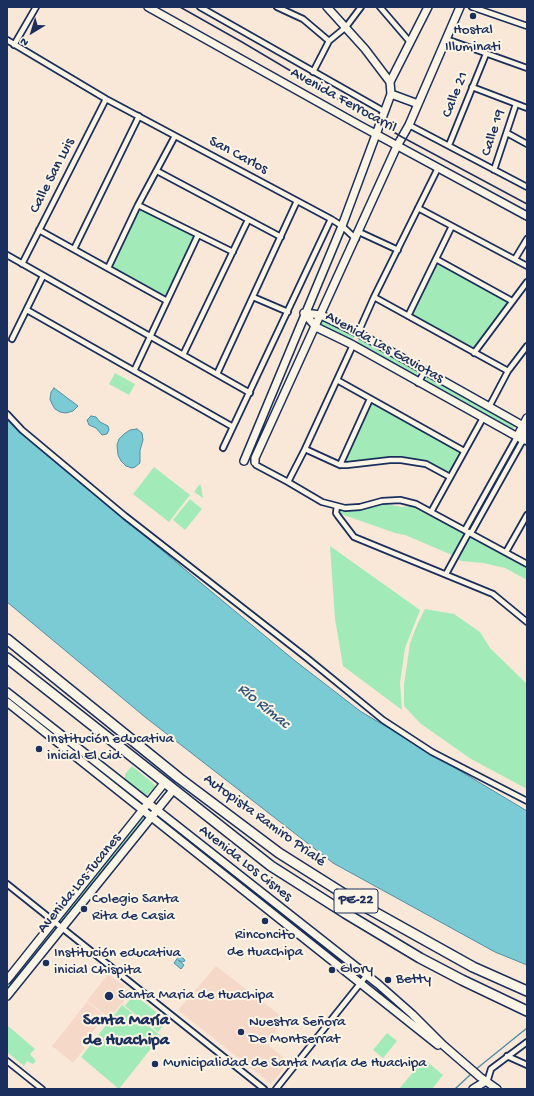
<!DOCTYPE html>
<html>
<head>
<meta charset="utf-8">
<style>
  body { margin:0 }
  #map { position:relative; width:534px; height:1096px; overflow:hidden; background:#f9e8d8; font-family:"Gochi Hand",sans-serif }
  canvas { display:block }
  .frame { position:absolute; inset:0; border:8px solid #1b2f5e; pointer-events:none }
  .north { position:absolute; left:12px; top:12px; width:40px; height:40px; -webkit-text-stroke:3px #fcf5e5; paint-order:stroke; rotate:218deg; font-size:11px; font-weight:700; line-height:16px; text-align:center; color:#1b2f5e }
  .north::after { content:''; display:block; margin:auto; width:14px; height:18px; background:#1b2f5e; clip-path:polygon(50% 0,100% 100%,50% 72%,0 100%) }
</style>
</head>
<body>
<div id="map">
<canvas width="534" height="1096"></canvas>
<div class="frame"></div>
<div class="north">N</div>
</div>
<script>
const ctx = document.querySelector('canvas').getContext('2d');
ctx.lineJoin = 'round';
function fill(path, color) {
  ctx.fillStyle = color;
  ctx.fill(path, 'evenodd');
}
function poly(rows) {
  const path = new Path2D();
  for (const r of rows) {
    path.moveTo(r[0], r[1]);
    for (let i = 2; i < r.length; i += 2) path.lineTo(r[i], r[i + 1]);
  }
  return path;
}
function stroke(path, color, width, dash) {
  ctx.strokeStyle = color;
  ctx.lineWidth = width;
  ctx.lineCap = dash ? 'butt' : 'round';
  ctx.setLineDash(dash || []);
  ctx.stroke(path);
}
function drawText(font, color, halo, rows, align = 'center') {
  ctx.font = font + ' "Gochi Hand",sans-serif';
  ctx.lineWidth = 4;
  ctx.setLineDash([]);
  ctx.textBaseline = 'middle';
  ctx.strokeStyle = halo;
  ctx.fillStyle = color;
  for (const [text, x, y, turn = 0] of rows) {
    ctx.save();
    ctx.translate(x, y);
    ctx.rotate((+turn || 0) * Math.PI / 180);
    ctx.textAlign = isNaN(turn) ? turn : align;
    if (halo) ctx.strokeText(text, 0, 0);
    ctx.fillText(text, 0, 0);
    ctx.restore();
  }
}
fill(poly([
  [216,966,285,1019,267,1044,289,1062,271,1084,178,1010],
  [108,974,123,985,126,990,128,989,131,991,110,1018,87,1001],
  [87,1002,105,1016,82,1046,85,1048,73,1063,52,1046]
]), '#f5d8c8');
fill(poly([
  [140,208,194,236,166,298,111,267],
  [435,263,438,263,508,301,508,303,474,348,472,349,412,317,412,314],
  [323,319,355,335,352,340,320,324],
  [360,337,419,370,416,376,357,342],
  [115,373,135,384,129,395,109,384],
  [428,375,516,424,513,430,425,381],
  [373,402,460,451,449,473,432,465,419,460,407,458,392,458,349,463,345,462,344,459,371,403],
  [154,467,190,495,169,522,133,494],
  [200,484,201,486,203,498,194,492],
  [190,499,202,509,185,530,173,520],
  [386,504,402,507,410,506,464,533,452,555,405,535,395,533,338,513,339,508,361,508],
  [471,536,527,568,527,580,505,568,483,563,461,561,458,559],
  [330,546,420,610,405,648,400,683,402,710,343,666,335,619],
  [425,609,454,614,480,632,490,648,527,684,527,789,471,759,421,724,404,706,404,685,410,643,417,625],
  [132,766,154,784,155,787,146,796,125,780,125,774],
  [142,814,146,817,61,923,58,921],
  [54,925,57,928,7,992,7,984],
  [134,994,167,1021,158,1032,125,1006],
  [122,1005,161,1036,119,1089,81,1057],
  [7,1025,35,1049,30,1054,36,1061,33,1064,27,1061,24,1066,7,1052],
  [387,1033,397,1041,383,1058,373,1050],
  [424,1059,443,1075,432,1089,399,1089]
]), '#a2ebb9');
const water = poly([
  [54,388,78,406,73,411,66,413,60,412,55,409,52,404,50,399,51,392,54,388],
  [91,416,96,417,100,422,108,426,109,430,107,434,102,435,96,428,89,425,87,420,91,416],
  [7,420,201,583,294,660,360,711,527,811,527,965,495,952,333,863,145,717,7,602,7,420],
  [137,429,142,433,143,440,140,450,140,463,135,467,132,468,126,466,121,461,118,455,117,445,119,439,124,434,130,430,137,429],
  [179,956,184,959,185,961,182,962,178,960,184,965,181,969,174,963,179,956]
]);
fill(water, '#7acbd3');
stroke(water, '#548da4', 1);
stroke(poly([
  [475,1070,527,1028],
  [455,1089,471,1074]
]), '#548da4', 1.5);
const street = poly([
  [200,7,385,112],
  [277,7,303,19,329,41],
  [380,7,410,42],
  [472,7,527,26],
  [446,39,527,68],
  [7,40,106,99,331,219,342,226,356,239],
  [14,45,36,7],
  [313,72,329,41,346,27,361,7],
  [472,87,527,108],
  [409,125,527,187],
  [507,133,527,144],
  [449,145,486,54],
  [494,170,516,104],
  [157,171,281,237],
  [138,205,233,252],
  [418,208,527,266],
  [39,230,167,301],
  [359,232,398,250],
  [74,249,139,116],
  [7,255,250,393],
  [436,259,512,301],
  [515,259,527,239],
  [22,264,106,99],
  [108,268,138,205,175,136],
  [253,297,288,312],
  [374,297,508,371],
  [27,310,233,427],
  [408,316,452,226],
  [358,333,374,297,438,168],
  [12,339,43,276],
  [474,353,527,282],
  [183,355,248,220],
  [134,371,198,235],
  [217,374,297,201],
  [337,380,464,451],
  [418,383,425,371],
  [489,407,508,371,527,346],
  [7,414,22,430,125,516,307,658,383,720,432,752,527,801],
  [223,448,331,219],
  [305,449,340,465,347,465,390,460,401,460,426,464,450,477],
  [255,462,256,465,288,482,322,502,345,508,360,507,382,501,400,500,416,504,527,564],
  [340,465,370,399],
  [288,482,305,449,353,345],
  [337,506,336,513,338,516,354,537,493,594,527,622],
  [431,512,483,418],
  [465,530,517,437],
  [471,533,523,440,527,442],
  [506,552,527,515],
  [446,574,469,532],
  [7,884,264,1089],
  [507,1056,527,1065],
  [7,1061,42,1089],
  [486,1081,488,1079,491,1069,527,1042],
  [276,1089,367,975]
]);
const secondary = poly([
  [148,7,359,125,527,216],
  [390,82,428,7],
  [391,94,418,104],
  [304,313,316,327,353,345,523,440,527,433],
  [304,313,321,315,358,333,527,428],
  [517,437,527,418],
  [244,461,342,226,391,94,390,82,365,49,327,7],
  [255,462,255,458,397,146,409,125,460,7],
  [7,692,378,984,412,1014,443,1045,480,1077,497,1089],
  [7,702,438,1045],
  [7,980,165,782],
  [7,996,174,789],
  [473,1089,486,1081]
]);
const highway = poly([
  [7,639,179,778,279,853,360,904,473,967,527,991],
  [7,658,271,866,345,913,420,958,462,980,527,1011]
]);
stroke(street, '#1b2f5e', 8);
stroke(secondary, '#1b2f5e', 10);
stroke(highway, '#1b2f5e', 12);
stroke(street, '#fcf5e5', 4.5);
stroke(secondary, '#fcf5e5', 7);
stroke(highway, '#fcf5e5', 9);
stroke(poly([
  [180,7,242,42,402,137,527,204]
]), '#1b2f5e', 1.5);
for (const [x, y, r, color] of [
  [473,16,4,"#1b2f5e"],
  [39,749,4,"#1b2f5e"],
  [84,909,4,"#1b2f5e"],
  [265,921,4,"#1b2f5e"],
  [46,963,4,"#1b2f5e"],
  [332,970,4,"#1b2f5e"],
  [388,980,4,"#1b2f5e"],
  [109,996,5,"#1b2f5e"],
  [241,1032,4,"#1b2f5e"],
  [155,1064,4,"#1b2f5e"]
]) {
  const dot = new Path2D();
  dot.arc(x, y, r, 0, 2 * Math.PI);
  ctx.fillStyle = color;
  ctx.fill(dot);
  stroke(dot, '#fcf5e5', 1.5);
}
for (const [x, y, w] of [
  [356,901,44]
]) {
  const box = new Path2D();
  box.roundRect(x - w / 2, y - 12, w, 24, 3);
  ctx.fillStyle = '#fcf5e5';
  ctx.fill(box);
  stroke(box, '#1b2f5e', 1);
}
drawText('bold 14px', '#1b2f5e', null, [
  ["PE-22",356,901]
]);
drawText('15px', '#1b2f5e', '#fcf5e5', [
  ["Hostal",473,31,"center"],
  ["Illuminati",473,48,"center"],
  ["Institución educativa",47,740],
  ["inicial El Cid",47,757],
  ["Colegio Santa",92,900],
  ["Rita de Casia",92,917],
  ["Rinconcito",265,936,"center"],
  ["de Huachipa",265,953,"center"],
  ["Institución educativa",54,954],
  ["inicial Chispita",54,971],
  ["Glory",340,970],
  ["Betty",396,980],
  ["Santa Maria de Huachipa",118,996],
  ["Nuestra Señora",249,1023],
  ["De Montserrat",249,1040],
  ["Municipalidad de Santa María de Huachipa",163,1064]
], 'left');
drawText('15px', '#1b2f5e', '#fcf5e5', [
  ["Calle 21",456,95,-68],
  ["Avenida Ferrocarril",343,101,29],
  ["Calle 19",494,133,-72],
  ["San Carlos",238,156,28],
  ["Calle San Luis",53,176,-63],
  ["Avenida Las Gaviotas",384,348,29],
  ["Autopista Ramiro Prialé",264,821,36],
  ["Avenida Los Cisnes",245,864,38],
  ["Avenida Los Tucanes",80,884,-51]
]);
drawText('italic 16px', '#33567b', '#fcf5e5', [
  ["Río Rímac",263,707,39]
]);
drawText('bold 17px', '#1b2f5e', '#fcf5e5', [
  ["Santa María",126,1021],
  ["de Huachipa",126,1041]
]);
</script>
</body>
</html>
